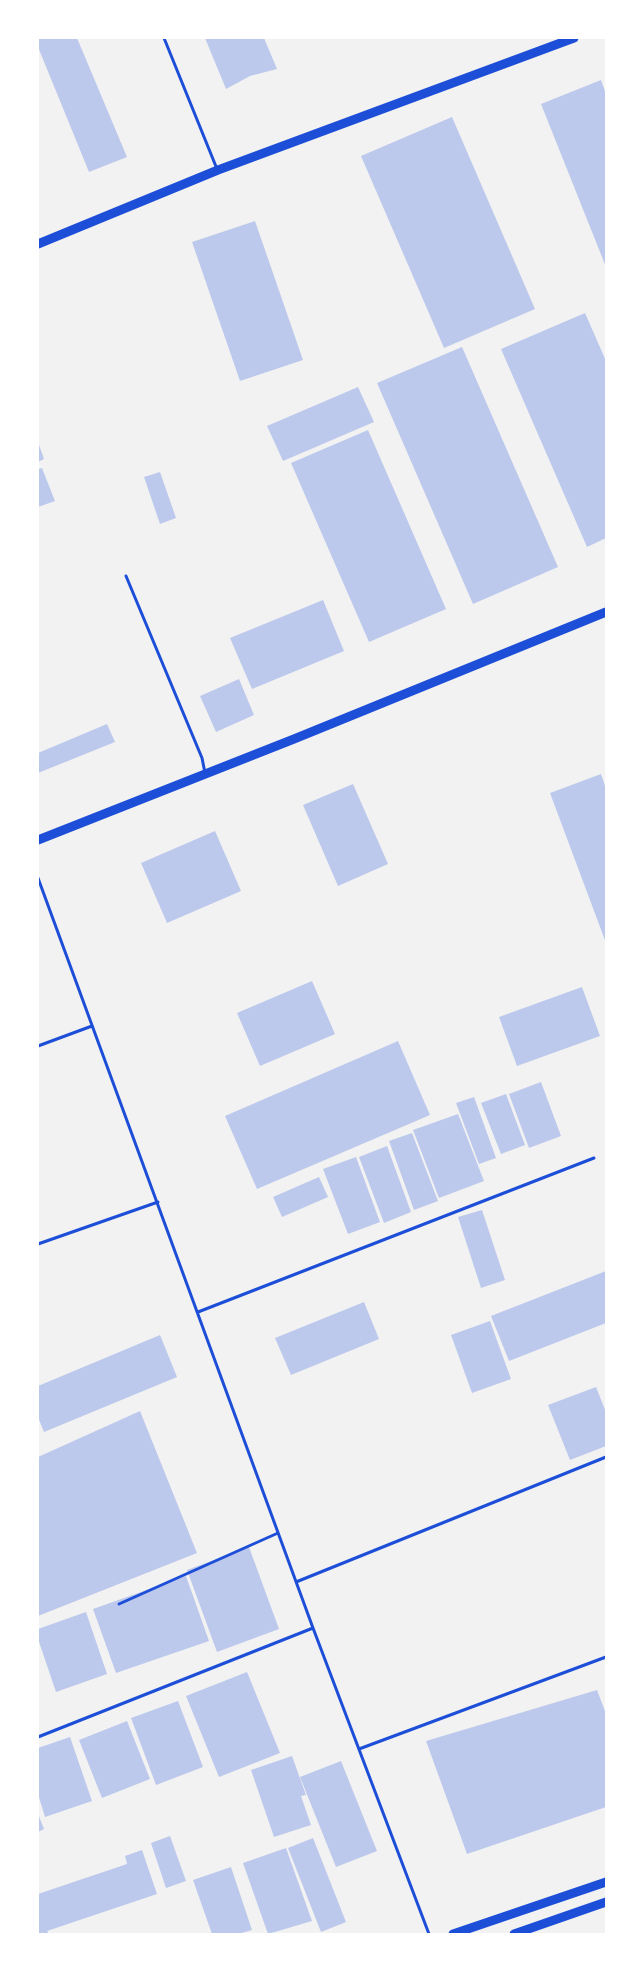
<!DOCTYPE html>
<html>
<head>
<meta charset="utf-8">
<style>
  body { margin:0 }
  #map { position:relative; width:644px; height:1972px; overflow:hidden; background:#f2f2f2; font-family:"Open Sans",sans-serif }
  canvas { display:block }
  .frame { position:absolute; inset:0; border:39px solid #fff; pointer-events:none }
</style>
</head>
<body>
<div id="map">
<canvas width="644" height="1972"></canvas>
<div class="frame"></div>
</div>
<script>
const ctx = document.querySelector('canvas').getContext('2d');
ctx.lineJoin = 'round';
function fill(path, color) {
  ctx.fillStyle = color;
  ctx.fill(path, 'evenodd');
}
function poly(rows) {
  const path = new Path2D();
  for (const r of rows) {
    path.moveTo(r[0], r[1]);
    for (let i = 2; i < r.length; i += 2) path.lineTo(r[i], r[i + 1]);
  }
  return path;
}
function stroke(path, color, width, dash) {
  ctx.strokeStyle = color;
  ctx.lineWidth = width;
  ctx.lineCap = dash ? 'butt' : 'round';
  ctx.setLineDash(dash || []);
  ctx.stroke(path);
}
fill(poly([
  [38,38,77,38,127,157,89,172,38,47],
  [205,38,264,38,277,69,250,76,226,89],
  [601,80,606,94,606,267,541,104],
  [452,117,535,309,444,348,361,156],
  [255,221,303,360,240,381,192,242],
  [585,313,606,361,606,538,587,547,501,349],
  [462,347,558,567,473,604,377,383],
  [358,387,374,422,283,461,267,426],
  [368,430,446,609,369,642,291,463],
  [38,442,44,459,38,462],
  [42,468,55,501,38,507,38,469],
  [160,472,176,518,160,524,144,477],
  [323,600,344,651,252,689,230,638],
  [239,679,254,715,216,732,200,696],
  [107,724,115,742,38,773,38,753],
  [601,774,606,789,606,943,550,793],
  [353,784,388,864,338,886,303,805],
  [215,831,241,891,167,923,141,863],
  [312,981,335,1034,260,1066,237,1013],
  [582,987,600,1036,517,1066,499,1017],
  [398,1041,430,1115,257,1189,225,1116],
  [541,1082,561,1136,529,1148,509,1094],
  [506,1094,525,1145,501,1154,481,1103],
  [474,1097,496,1158,479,1164,456,1103],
  [458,1114,484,1181,439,1198,413,1130],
  [412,1133,438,1201,414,1210,389,1141],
  [387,1146,411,1212,384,1223,359,1157],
  [356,1157,380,1222,348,1234,323,1169],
  [319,1177,328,1197,282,1217,273,1197],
  [482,1210,505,1280,481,1288,458,1217],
  [606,1271,606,1323,509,1361,491,1316],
  [364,1302,379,1339,291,1375,275,1338],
  [490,1321,511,1379,472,1393,451,1335],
  [160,1335,177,1377,44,1432,38,1417,38,1386],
  [596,1387,606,1412,606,1446,570,1460,548,1405],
  [140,1411,197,1553,38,1616,38,1457],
  [249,1547,279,1629,217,1652,187,1570],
  [186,1576,209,1641,116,1673,93,1609],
  [86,1612,107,1674,56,1692,38,1639,38,1629],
  [247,1672,280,1753,219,1777,186,1696],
  [597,1690,606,1714,606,1807,467,1854,426,1741],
  [178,1701,203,1767,156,1785,131,1718],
  [127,1721,150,1779,102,1798,79,1740],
  [70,1737,92,1801,45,1817,38,1794,38,1748],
  [292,1756,306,1795,301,1796,311,1825,274,1837,251,1770],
  [341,1761,377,1851,336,1867,300,1777],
  [38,1814,44,1829,38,1832],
  [170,1836,186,1881,166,1888,151,1843],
  [313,1838,346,1922,321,1932,288,1848],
  [286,1848,312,1921,268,1934,243,1863],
  [142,1850,157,1894,47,1931,49,1934,38,1934,38,1894,127,1864,125,1856],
  [231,1867,252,1930,238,1934,212,1934,193,1880]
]), '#bdc9ec');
stroke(poly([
  [164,38,217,169],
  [126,576,202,758,205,773],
  [38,878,313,1628,429,1934],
  [38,1046,92,1026],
  [38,1244,158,1202],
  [198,1312,594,1158],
  [296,1582,606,1457],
  [119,1604,278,1533],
  [38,1737,313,1628],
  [359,1749,606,1657]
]), '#1d4ed8', 3);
stroke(poly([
  [38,244,218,170,574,38],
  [38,840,294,739,606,612],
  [453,1934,606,1882],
  [514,1934,606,1902]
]), '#1d4ed8', 9);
</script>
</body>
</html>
